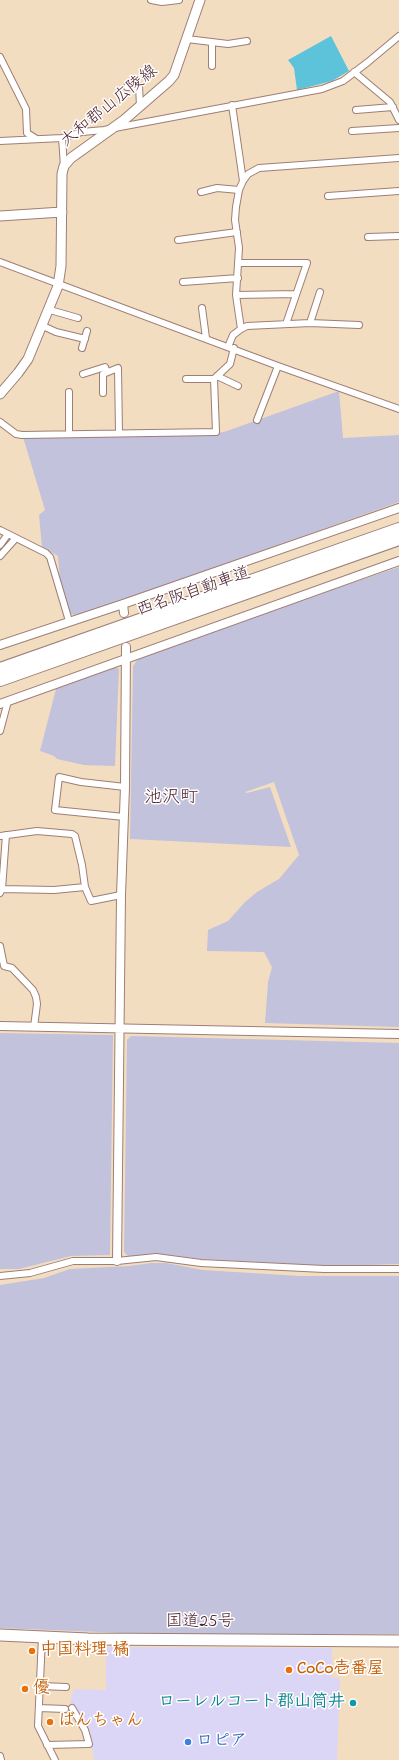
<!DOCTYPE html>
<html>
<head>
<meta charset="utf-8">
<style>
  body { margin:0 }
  canvas { display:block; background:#f3ddc0 }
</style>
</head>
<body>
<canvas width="399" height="1760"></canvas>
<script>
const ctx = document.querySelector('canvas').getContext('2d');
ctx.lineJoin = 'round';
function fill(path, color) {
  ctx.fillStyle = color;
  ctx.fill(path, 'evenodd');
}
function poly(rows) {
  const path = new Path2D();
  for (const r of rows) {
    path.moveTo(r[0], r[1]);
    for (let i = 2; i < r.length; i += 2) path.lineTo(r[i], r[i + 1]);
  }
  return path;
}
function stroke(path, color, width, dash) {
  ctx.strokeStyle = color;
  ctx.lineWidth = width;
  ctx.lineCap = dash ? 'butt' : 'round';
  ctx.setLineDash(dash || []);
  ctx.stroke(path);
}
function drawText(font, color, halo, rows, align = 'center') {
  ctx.font = font + ' "Indie Flower","Klee One",sans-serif';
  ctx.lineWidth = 3;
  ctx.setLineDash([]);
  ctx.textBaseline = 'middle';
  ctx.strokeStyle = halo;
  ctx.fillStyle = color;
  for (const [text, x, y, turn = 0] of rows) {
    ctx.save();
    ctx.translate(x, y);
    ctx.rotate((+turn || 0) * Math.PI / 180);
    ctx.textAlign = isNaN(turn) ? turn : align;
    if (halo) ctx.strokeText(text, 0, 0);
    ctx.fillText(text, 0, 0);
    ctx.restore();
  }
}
fill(poly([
  [106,1647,332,1648,332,1677,340,1679,337,1760,94,1760,89,1734,82,1719,70,1703,74,1689,106,1690]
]), '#dcd6f6');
fill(poly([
  [339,391,343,438,399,435,399,502,77,616,69,613,60,581,58,556,42,547,39,515,45,510,23,437,202,434,224,432],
  [399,567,399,1027,265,1023,268,982,272,967,264,952,207,951,208,930,228,921,245,902,257,892,279,879,299,855,274,782,245,792,247,793,270,787,291,847,130,839,133,666,138,659,214,630],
  [115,667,119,669,115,766,84,765,57,759,54,756,40,751,56,689],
  [0,1033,113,1035,110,1255,71,1256,19,1269,0,1269],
  [131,1036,399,1043,399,1264,332,1266,201,1259,155,1253,129,1257,124,1252,127,1040],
  [151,1263,166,1263,203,1270,300,1276,399,1276,399,1634,149,1634,0,1628,0,1285,44,1278,70,1269,129,1266]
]), '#c2c2dc');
fill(poly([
  [331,36,349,71,332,81,297,90,294,68,288,60]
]), '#5dc3db');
const minor = poly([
  [151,0,162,2,179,0],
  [187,39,228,44,247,41],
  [0,57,26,109,27,133,35,138],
  [212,66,212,42],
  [354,72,390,102,399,120],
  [127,87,139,86,140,106],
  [232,105,243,181],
  [356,110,393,107],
  [352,131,399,128],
  [62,138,64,166],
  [0,141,62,138,82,132,104,130,322,89,343,81,368,62,399,36],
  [201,192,217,188,239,190],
  [328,196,399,191],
  [368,237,399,236],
  [178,240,237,232],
  [0,262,278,366,399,409],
  [239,263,307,263,286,324],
  [183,282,238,278],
  [236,295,296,294],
  [202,308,206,338],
  [50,310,78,318],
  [310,323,320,292],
  [43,326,56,332,85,339],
  [241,329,247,326,310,323,359,325],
  [228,347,233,335,241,329,236,295,239,248,235,220,236,207,239,190,243,181,248,174,259,168,399,158],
  [82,348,87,331],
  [83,374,105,367,107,372],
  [217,376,238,386],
  [186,379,214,379],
  [69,392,69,434],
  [103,393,103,374,118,368,119,433],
  [257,420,278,366],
  [0,422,16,434,22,435,216,432,214,379,230,364,234,348],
  [0,530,46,553,50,557,69,621],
  [0,545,8,534],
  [0,556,16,538],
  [0,731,8,701],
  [124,817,55,810,59,777,81,782,125,787],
  [0,836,37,831,72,834,75,836,82,865,85,887,91,901,121,895],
  [2,889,54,890,85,887],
  [0,893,2,889,6,835],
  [0,946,4,966,12,968,33,990,36,997,37,1004,34,1027],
  [0,1276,30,1273,73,1261,117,1261,156,1257,201,1263,324,1269,399,1269],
  [42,1637,38,1726,55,1760],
  [40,1686,66,1687],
  [39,1708,65,1709],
  [47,1745,89,1744,85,1730,72,1708],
  [0,1756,1,1760]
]);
const tertiary = poly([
  [123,604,124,613],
  [0,645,123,604,399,508],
  [0,704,399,561],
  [0,1026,399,1034],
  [117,1261,121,895,125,787,126,647]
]);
const secondary = poly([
  [0,216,62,212],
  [0,394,18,373,28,359,58,286,61,266,62,174,64,166,71,158,124,120,169,81,174,75,200,0]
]);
const trunk = poly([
  [0,1635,88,1639,399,1641]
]);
const motorway = poly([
  [0,669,399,529],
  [0,680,399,539]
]);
stroke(minor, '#9e7e76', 8);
stroke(tertiary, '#9e7e76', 10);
stroke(secondary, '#9e7e76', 11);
stroke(trunk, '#9e7e76', 13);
stroke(motorway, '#9e7e76', 14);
stroke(minor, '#fff', 6);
stroke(tertiary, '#fff', 8);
stroke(secondary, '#fff', 9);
stroke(trunk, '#fff', 11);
stroke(motorway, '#fff', 12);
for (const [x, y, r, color] of [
  [32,1651,4,"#e8710a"],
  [289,1670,4,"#e8710a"],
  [25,1689,4,"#e8710a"],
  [353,1703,4,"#0f9aa8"],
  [50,1722,4,"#e8710a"],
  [188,1742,4,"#3f7fe0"]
]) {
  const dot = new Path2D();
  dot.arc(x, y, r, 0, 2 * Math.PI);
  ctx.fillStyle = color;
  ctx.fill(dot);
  stroke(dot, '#fff', 1.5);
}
drawText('17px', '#4a1f2b', '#fff', [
  ["大和郡山広陵線",110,107,-39],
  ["西名阪自動車道",194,593,-19],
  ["国道25号",200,1623]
]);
drawText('bold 17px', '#c56008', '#fff', [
  ["中国料理 橘",40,1651],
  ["CoCo壱番屋",297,1670],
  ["優",33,1689],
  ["ばんちゃん",58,1722]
], 'left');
drawText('bold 17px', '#0d838f', '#fff', [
  ["ローレルコート郡山筒井",345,1703]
], 'right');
drawText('bold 17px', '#366cbe', '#fff', [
  ["ロピア",196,1742]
], 'left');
drawText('18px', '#4a1f2b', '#fff', [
  ["池沢町",171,799]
]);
</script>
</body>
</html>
